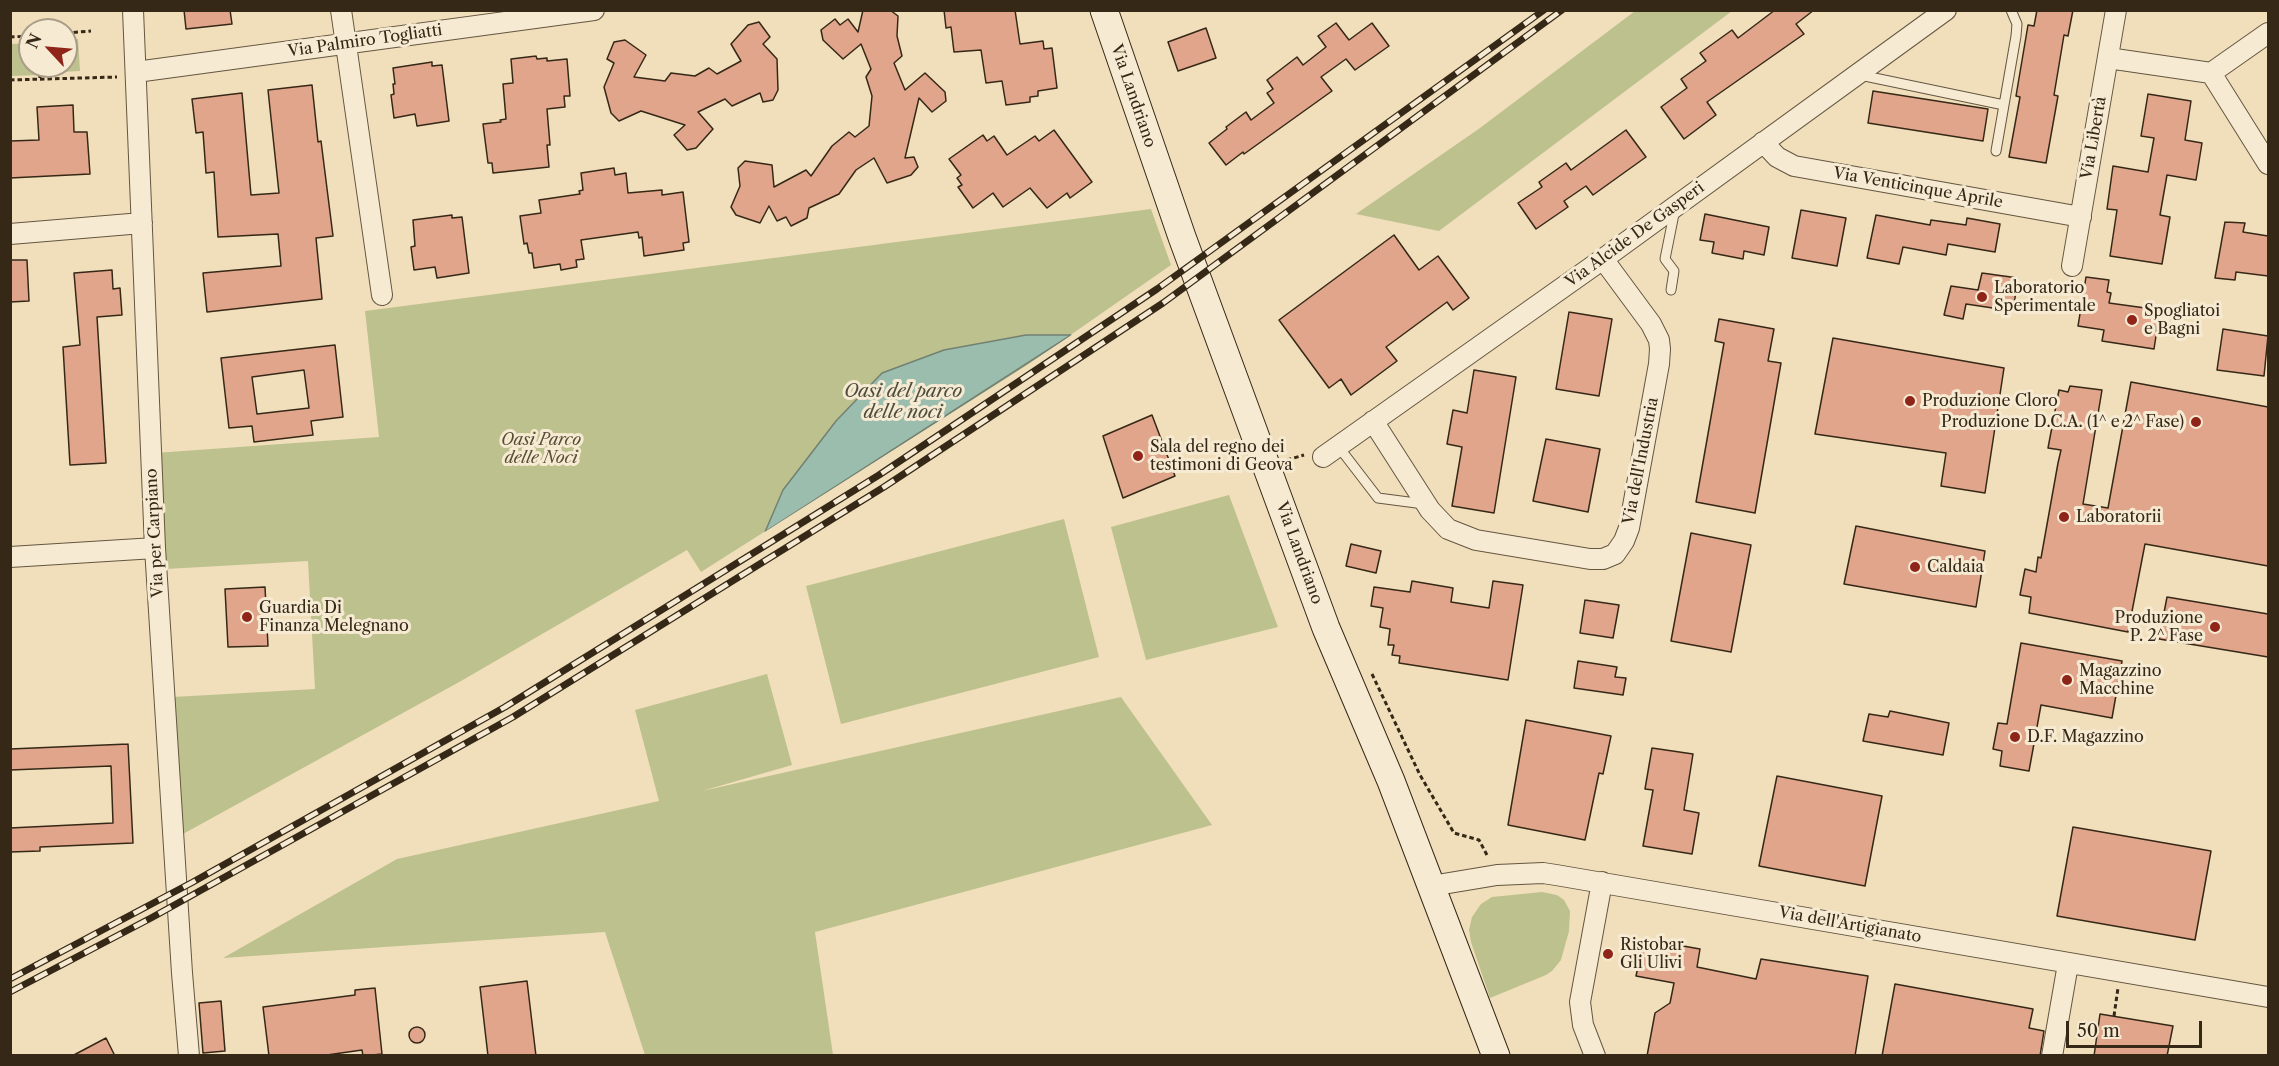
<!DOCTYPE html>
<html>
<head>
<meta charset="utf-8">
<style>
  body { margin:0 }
  #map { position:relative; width:2279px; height:1066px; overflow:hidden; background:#f1dfbb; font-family:"Libre Caslon Text",serif }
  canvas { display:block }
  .frame { position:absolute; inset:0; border:12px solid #352817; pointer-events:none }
  .north { position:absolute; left:18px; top:18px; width:60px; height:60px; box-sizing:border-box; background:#f6ead3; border:2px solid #a99c88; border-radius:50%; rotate:296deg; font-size:16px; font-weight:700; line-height:24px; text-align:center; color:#352817 }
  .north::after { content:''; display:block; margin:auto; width:21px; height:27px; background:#8f2418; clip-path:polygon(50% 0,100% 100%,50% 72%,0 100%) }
  .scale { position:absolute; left:2066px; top:1021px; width:136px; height:27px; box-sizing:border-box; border:3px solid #352817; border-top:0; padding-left:8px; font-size:18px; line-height:21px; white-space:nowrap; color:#352817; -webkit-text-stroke:4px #f6ead3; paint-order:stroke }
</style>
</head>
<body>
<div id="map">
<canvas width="2279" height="1066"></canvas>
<div class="frame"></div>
<div class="north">N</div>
<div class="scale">50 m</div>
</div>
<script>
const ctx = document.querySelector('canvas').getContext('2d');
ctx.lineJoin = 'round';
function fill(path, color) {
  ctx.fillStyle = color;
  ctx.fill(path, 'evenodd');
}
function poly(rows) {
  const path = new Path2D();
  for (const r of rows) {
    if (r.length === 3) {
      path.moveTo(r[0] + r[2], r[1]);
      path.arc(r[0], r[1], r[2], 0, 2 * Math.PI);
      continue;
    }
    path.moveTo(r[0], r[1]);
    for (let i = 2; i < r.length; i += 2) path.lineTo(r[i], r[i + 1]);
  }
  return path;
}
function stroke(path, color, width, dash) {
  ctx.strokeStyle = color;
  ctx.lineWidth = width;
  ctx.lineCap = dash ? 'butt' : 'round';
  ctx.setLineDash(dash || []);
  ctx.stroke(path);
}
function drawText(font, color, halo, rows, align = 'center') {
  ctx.font = font + ' "Libre Caslon Text",serif';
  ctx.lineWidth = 6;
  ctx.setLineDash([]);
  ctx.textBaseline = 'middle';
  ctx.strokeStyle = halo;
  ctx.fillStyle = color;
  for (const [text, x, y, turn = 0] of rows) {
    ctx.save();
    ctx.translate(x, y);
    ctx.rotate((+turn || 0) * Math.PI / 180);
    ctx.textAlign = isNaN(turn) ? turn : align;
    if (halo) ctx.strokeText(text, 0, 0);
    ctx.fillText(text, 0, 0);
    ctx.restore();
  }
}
fill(poly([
  [1635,11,1732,11,1439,231,1356,214,1480,128],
  [78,39,80,71,41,73,41,66,66,66,66,40],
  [30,43,30,66,37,66,38,75,11,76,11,44],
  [1151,209,1171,265,1026,366,701,572,687,550,461,681,183,834,173,697,315,689,308,561,166,569,155,453,379,437,365,311],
  [1229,495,1278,627,1146,660,1111,527],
  [1064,519,1099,657,841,724,806,586],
  [767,674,792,765,702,791,1121,697,1212,825,815,932,833,1055,645,1055,605,932,223,958,397,859,659,801,635,710],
  [1542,892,1557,895,1564,900,1570,911,1569,931,1561,960,1552,971,1546,975,1490,998,1471,942,1469,930,1472,917,1481,904,1492,897]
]), '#bdc18e');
const water = poly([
  [1026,335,1071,335,765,532,783,490,836,421,882,373,944,350,1026,335]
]);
fill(water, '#9bbdae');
stroke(water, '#728172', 1.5);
fill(poly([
  [1073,334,1072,338,864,474,767,534,763,533,1026,366]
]), '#f1dfbb');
const building = poly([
  [184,10,230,10,232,24,186,29,184,10],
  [863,10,890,10,898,16,897,36,902,56,894,63,905,90,925,73,945,92,946,101,932,112,919,98,905,158,914,157,918,167,911,175,887,183,874,158,856,170,839,194,809,208,807,218,791,226,786,217,777,221,769,206,760,223,736,215,731,207,740,186,738,168,745,161,772,165,774,187,806,170,811,176,832,146,849,132,855,137,869,126,872,96,866,77,871,69,861,44,843,59,823,40,821,30,835,19,840,25,848,19,858,32,863,10],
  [944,10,1015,10,1020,44,1043,41,1044,49,1052,48,1057,88,1038,91,1038,96,1030,97,1030,102,1006,105,1002,81,986,83,981,50,954,52,951,27,946,28,944,10],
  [1775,10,1814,10,1796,24,1804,34,1707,102,1716,115,1684,139,1661,107,1687,88,1681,79,1706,61,1700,53,1732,30,1738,38,1775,10],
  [2037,10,2073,10,2068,36,2064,35,2054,95,2058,96,2046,163,2009,157,2020,97,2016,96,2028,25,2034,26,2037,10],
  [759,22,770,37,763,44,777,59,778,90,773,100,763,102,760,93,732,106,725,99,698,112,713,129,696,148,687,150,674,135,685,125,641,111,619,121,611,113,604,87,614,63,607,59,614,42,625,40,646,55,634,77,665,81,671,73,695,76,709,68,717,74,741,61,731,44,748,25,759,22],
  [1336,23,1349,40,1372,23,1389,46,1355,70,1346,59,1321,77,1332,91,1244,154,1243,152,1226,165,1209,143,1227,129,1226,127,1246,112,1251,120,1274,103,1267,93,1273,89,1267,80,1297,57,1303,65,1326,47,1318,36,1336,23],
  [1206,28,1216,58,1178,71,1168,42,1206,28],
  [536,56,537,59,547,58,547,61,567,59,570,96,564,96,565,107,547,109,550,145,547,145,549,167,493,173,492,163,488,163,483,124,501,122,500,120,506,119,503,84,513,83,511,59,536,56],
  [432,62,432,66,442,65,449,121,417,126,415,114,394,118,391,95,394,94,393,84,395,84,393,68,432,62],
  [312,85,318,142,321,141,333,236,316,238,322,299,207,312,203,273,281,266,278,234,218,237,214,172,206,173,203,132,196,133,192,99,242,93,251,195,279,193,268,90,312,85],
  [1873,91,1988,109,1983,141,1868,123,1873,91],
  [2148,94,2191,101,2185,140,2202,143,2196,180,2167,175,2160,215,2170,217,2162,264,2110,256,2117,210,2107,209,2113,166,2148,172,2154,138,2141,136,2148,94],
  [73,105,74,132,87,132,90,174,10,178,10,141,39,140,37,107,73,105],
  [1054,130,1092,182,1070,198,1067,193,1047,208,1030,188,1003,207,993,193,973,208,958,187,962,185,957,178,961,175,949,159,983,135,987,141,994,136,1007,155,1035,136,1039,141,1054,130],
  [1626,130,1646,157,1593,195,1586,186,1564,201,1568,207,1536,229,1518,203,1542,187,1539,182,1566,163,1571,170,1626,130],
  [614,168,615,175,626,173,628,193,662,190,662,195,683,192,689,242,683,243,684,250,644,256,642,237,639,238,638,232,581,240,584,259,576,260,577,267,561,270,560,264,534,268,532,253,529,253,527,243,524,244,520,216,541,213,539,200,580,194,579,191,583,190,581,173,614,168],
  [1801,210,1846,218,1837,266,1792,258,1801,210],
  [1705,214,1769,227,1764,255,1744,251,1743,259,1712,253,1714,242,1700,240,1705,214],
  [452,215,452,218,462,217,469,273,437,278,435,267,414,270,411,247,415,246,413,220,452,215],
  [1876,215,1930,225,1931,220,1966,225,1967,218,2000,224,1995,252,1948,244,1946,255,1903,247,1899,264,1867,258,1876,215],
  [2225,222,2245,223,2243,232,2268,236,2268,276,2236,272,2235,280,2215,278,2225,222],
  [1394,235,1419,270,1438,256,1469,298,1453,310,1447,302,1386,347,1397,361,1351,395,1341,379,1329,388,1279,320,1394,235],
  [10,260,27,260,29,301,10,302,10,260],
  [112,270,113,289,120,288,122,315,97,317,106,463,70,465,63,347,80,345,74,273,112,270],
  [1982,273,2018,278,2013,311,1966,304,1963,319,1944,315,1951,286,1978,290,1982,273],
  [2086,277,2109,280,2107,292,2111,293,2109,303,2160,310,2154,349,2102,341,2104,330,2078,326,2086,277],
  [1569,312,1612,319,1599,396,1556,389,1569,312],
  [1719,319,1774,329,1768,361,1781,363,1755,513,1696,502,1724,343,1715,341,1719,319],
  [2223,329,2268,336,2264,376,2217,370,2223,329],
  [1833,338,2004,368,1985,493,1941,486,1946,453,1815,434,1833,338],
  [335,345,343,417,311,421,313,435,254,442,252,426,229,428,221,358,335,345],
  [304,370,309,408,257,414,252,377,304,370],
  [1474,370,1516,377,1494,513,1452,506,1462,447,1447,444,1453,410,1467,413,1474,370],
  [2131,382,2268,407,2268,566,2145,544,2128,632,2029,613,2031,597,2020,595,2025,569,2036,572,2038,557,2041,558,2058,463,2061,450,2048,448,2059,390,2068,392,2070,386,2102,390,2083,504,2108,508,2131,382],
  [1152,415,1175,476,1123,498,1103,436,1152,415],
  [1546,439,1600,449,1588,512,1533,501,1546,439],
  [1856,526,1985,551,1976,607,1844,584,1856,526],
  [1691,533,1751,545,1731,652,1671,641,1691,533],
  [1351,544,1381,551,1376,573,1346,566,1351,544],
  [1412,581,1453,588,1451,602,1489,608,1493,581,1523,585,1508,680,1399,663,1400,656,1392,655,1394,645,1388,645,1390,629,1380,627,1383,608,1371,606,1374,587,1410,592,1412,581],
  [265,587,268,646,228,647,225,589,265,587],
  [2167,597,2268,614,2268,657,2159,639,2167,597],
  [1585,600,1619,605,1613,638,1580,633,1585,600],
  [2021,643,2122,661,2112,718,2041,705,2029,771,2000,766,2002,751,1993,749,1998,723,2007,724,2021,643],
  [1578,661,1617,667,1615,677,1626,678,1623,695,1574,688,1578,661],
  [1890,711,1949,723,1943,755,1863,741,1869,714,1888,717,1890,711],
  [1526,720,1611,736,1603,774,1599,773,1585,840,1508,825,1526,720],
  [128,744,133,843,40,847,40,851,10,852,10,828,113,823,111,766,10,770,10,749,128,744],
  [1652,748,1693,754,1684,810,1699,813,1692,854,1643,846,1653,790,1645,789,1652,748],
  [1777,776,1882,796,1865,886,1759,866,1777,776],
  [2073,827,2211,851,2195,940,2057,916,2073,827],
  [1644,939,1700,949,1697,967,1756,979,1761,959,1868,976,1855,1056,1647,1056,1655,1013,1670,1003,1674,983,1636,976,1644,939],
  [527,981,536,1056,488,1056,480,987,527,981],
  [1895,984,2033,1009,2029,1028,2044,1031,2040,1056,1882,1056,1895,984],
  [375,988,382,1054,363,1056,362,1050,320,1056,269,1056,263,1007,355,995,355,990,375,988],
  [221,1001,225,1051,203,1053,199,1003,221,1001],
  [2100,1014,2173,1026,2167,1056,2094,1056,2100,1014],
  [417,1035,8],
  [106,1038,115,1056,72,1056,106,1038]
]);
fill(building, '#e0a58a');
stroke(building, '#352817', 1.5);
const lane = poly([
  [1860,75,2004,105],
  [1996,151,2016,36,2017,24,2011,10],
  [1671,290,1674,271,1665,259,1675,209],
  [1338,446,1378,498,1424,504]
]);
const street = poly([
  [133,10,155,548,182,973,189,1056],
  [341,10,382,295],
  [2108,58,2211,73,2268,164],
  [136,72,594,10],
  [2211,73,2268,33],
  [1763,142,1777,157,1794,166,2081,217],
  [10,234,142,223],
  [2072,266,2116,10],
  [1373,421,1430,510,1448,529,1476,540,1590,559,1603,559,1615,554,1624,541,1629,528,1659,364,1660,349,1659,340,1651,324,1603,259],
  [1323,457,1603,259,1946,10],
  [10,557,155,548],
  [1431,886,1497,875,1543,873,1556,875,2268,997],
  [1595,1056,1583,1025,1580,1002,1602,882],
  [2052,1056,2068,964]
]);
const secondary = poly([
  [1104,10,1182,237,1326,628,1391,781,1496,1056]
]);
stroke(lane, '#645640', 11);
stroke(street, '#645640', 22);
stroke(secondary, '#352817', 29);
stroke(poly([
  [66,33,91,31],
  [10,37,30,36],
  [39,66,40,79],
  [10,80,117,77],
  [1287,460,1304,455],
  [1372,674,1420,775,1454,833,1479,840,1488,857],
  [2114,1016,2118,988]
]), '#352817', 3, [4.5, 3]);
stroke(lane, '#f6ead3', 9);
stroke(street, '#f6ead3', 20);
stroke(secondary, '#f6ead3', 27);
const rail = poly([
  [10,979,193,882,505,707,879,475,1157,289,1544,10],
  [10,992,151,918,513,717,884,487,1163,303,1562,10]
]);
stroke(rail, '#352817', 7);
stroke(rail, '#f6ead3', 4.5, [14]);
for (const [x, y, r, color] of [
  [1982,297,6,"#8f2418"],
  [2132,320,6,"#8f2418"],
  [1910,401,6,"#8f2418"],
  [2196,422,6,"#8f2418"],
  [1138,456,6,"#8f2418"],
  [2064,517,6,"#8f2418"],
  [1915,567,6,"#8f2418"],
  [247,617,6,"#8f2418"],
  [2215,627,6,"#8f2418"],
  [2067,680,6,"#8f2418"],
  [2015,737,6,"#8f2418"],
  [1608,954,6,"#8f2418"]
]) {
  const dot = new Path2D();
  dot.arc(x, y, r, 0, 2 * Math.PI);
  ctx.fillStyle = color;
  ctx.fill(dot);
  stroke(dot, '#f6ead3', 2);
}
drawText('16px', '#352817', '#f6ead3', [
  ["Via Palmiro Togliatti",365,41,-8],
  ["Via Landriano",1133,96,71],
  ["Via Libertà",2094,138,-80],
  ["Via Venticinque Aprile",1918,188,10],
  ["Via Alcide De Gasperi",1635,235,-36],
  ["Via dell'Industria",1641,461,-79],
  ["Via per Carpiano",155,533,-93],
  ["Via Landriano",1299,553,70],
  ["Via dell'Artigianato",1850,925,10]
]);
drawText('16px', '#352817', '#f6ead3', [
  ["Laboratorio",1994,288],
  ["Sperimentale",1994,306],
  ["Spogliatoi",2144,311],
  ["e Bagni",2144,329],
  ["Produzione Cloro",1922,401],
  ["Produzione D.C.A. (1^ e 2^ Fase)",2184,422,"right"],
  ["Sala del regno dei",1150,447],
  ["testimoni di Geova",1150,465],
  ["Laboratorii",2076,517],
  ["Caldaia",1927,567],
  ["Guardia Di",259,608],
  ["Finanza Melegnano",259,626],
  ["Produzione",2203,618,"right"],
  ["P. 2^ Fase",2203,636,"right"],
  ["Magazzino",2079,671],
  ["Macchine",2079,689],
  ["D.F. Magazzino",2027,737],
  ["Ristobar",1620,945],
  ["Gli Ulivi",1620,963]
], 'left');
drawText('italic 16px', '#574e35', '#f6ead3', [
  ["Oasi Parco",541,440],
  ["delle Noci",541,458]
]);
drawText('italic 18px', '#4e4d3d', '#f6ead3', [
  ["Oasi del parco",903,392],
  ["delle noci",903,413]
]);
</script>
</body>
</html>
